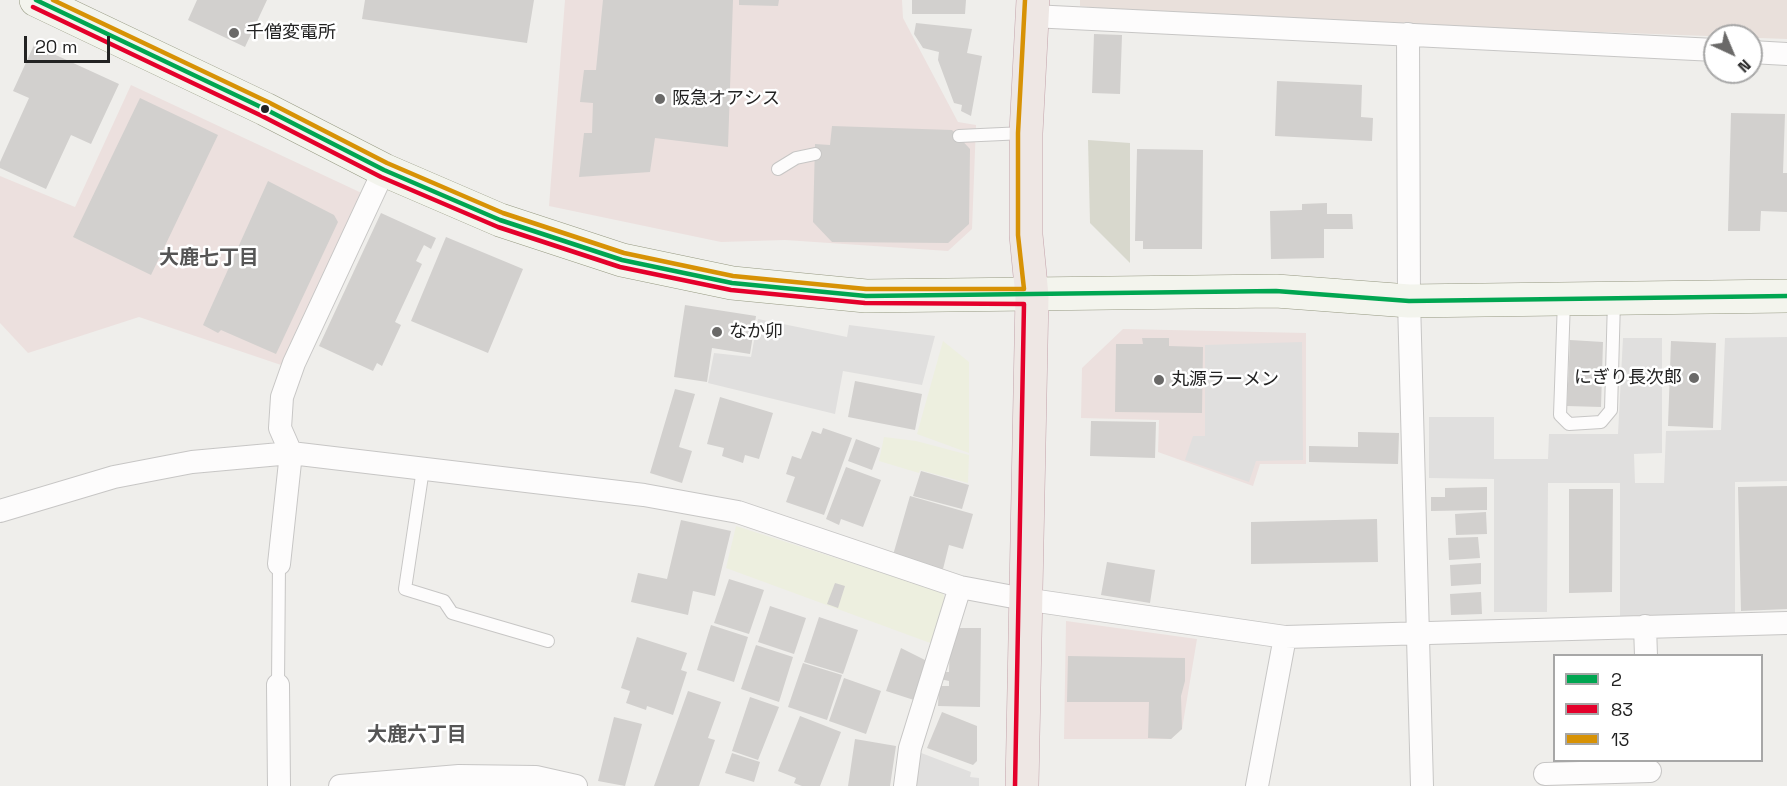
<!DOCTYPE html>
<html>
<head>
<meta charset="utf-8">
<style>
  body { margin:0 }
  #map { position:relative; width:1787px; height:786px; overflow:hidden; background:#efeeeb; font-family:"Space Grotesk",sans-serif }
  canvas { display:block }
  .legend { position:absolute; left:1553px; top:654px; width:210px; height:108px; box-sizing:border-box; background:#fff; border:2px solid #a7a7a7; margin:0; padding:8px 10px; list-style:none; font-size:18px; color:#222 }
  .legend li { display:flex; align-items:center; gap:12px; height:30px }
  .legend b { width:30px; border:2px solid #a7a7a7 }
  .north { position:absolute; left:1703px; top:24px; width:60px; height:60px; box-sizing:border-box; background:#fff; border:2px solid #a7a7a7; border-radius:50%; rotate:136deg; font-size:16px; font-weight:700; line-height:24px; text-align:center; color:#222 }
  .north::after { content:''; display:block; margin:auto; width:21px; height:27px; background:#6a6968; clip-path:polygon(50% 0,100% 100%,50% 72%,0 100%) }
  .scale { position:absolute; left:24px; top:36px; width:86px; height:27px; box-sizing:border-box; border:3px solid #222; border-top:0; padding-left:8px; font-size:18px; line-height:21px; white-space:nowrap; color:#222; -webkit-text-stroke:4px #fff; paint-order:stroke }
</style>
</head>
<body>
<div id="map">
<canvas width="1787" height="786"></canvas>
<ul class="legend">
<li><b style="height:8px;background:#00a651"></b>2</li>
<li><b style="height:8px;background:#e4002b"></b>83</li>
<li><b style="height:8px;background:#d79205"></b>13</li>
</ul>
<div class="north">N</div>
<div class="scale">20 m</div>
</div>
<script>
const ctx = document.querySelector('canvas').getContext('2d');
ctx.lineJoin = 'round';
function fill(path, color) {
  ctx.fillStyle = color;
  ctx.fill(path, 'evenodd');
}
function poly(rows) {
  const path = new Path2D();
  for (const r of rows) {
    path.moveTo(r[0], r[1]);
    for (let i = 2; i < r.length; i += 2) path.lineTo(r[i], r[i + 1]);
  }
  return path;
}
function stroke(path, color, width, dash) {
  ctx.strokeStyle = color;
  ctx.lineWidth = width;
  ctx.lineCap = dash ? 'butt' : 'round';
  ctx.setLineDash(dash || []);
  ctx.stroke(path);
}
function drawText(font, color, halo, rows, align = 'center') {
  ctx.font = font + ' "Space Grotesk","Noto Sans JP",sans-serif';
  ctx.lineWidth = 5;
  ctx.setLineDash([]);
  ctx.textBaseline = 'middle';
  ctx.strokeStyle = halo;
  ctx.fillStyle = color;
  for (const [text, x, y, turn = 0] of rows) {
    ctx.save();
    ctx.translate(x, y);
    ctx.rotate((+turn || 0) * Math.PI / 180);
    ctx.textAlign = isNaN(turn) ? turn : align;
    if (halo) ctx.strokeText(text, 0, 0);
    ctx.fillText(text, 0, 0);
    ctx.restore();
  }
}
fill(poly([
  [565,0,902,0,903,18,958,122,976,125,972,229,948,251,785,240,721,242,549,206],
  [131,85,368,196,287,367,139,317,28,353,0,323,0,176,75,207],
  [1123,329,1306,333,1306,464,1260,464,1253,486,1158,452,1159,420,1081,418,1082,368],
  [1066,621,1197,639,1182,729,1171,739,1064,739]
]), '#ece0de');
fill(poly([
  [1080,0,1787,0,1787,39,1173,16,1080,6]
]), '#e9e0db');
fill(poly([
  [1088,140,1130,143,1130,263,1090,223]
]), '#d8d8cd');
fill(poly([
  [943,341,969,362,969,453,917,434],
  [884,437,916,441,969,455,968,483,920,470,919,473,879,461],
  [736,526,942,592,946,599,933,644,726,568]
]), '#edefdf');
fill(poly([
  [758,319,847,337,849,325,935,336,922,385,843,371,835,414,708,383,714,353,751,357],
  [1787,337,1787,481,1735,482,1735,616,1620,617,1620,483,1548,483,1547,612,1494,612,1494,479,1429,478,1429,417,1494,417,1494,459,1548,459,1549,434,1618,434,1623,338,1662,338,1662,453,1634,454,1635,483,1664,483,1666,431,1721,430,1725,338],
  [1302,342,1303,460,1256,461,1249,482,1185,460,1193,436,1205,436,1205,345],
  [916,751,971,772,970,777,979,778,979,786,912,786]
]), '#e0dfde');
fill(poly([
  [197,0,267,0,245,47,188,20],
  [365,0,534,0,527,43,362,19],
  [603,0,733,0,728,147,655,138,650,172,579,177,584,133,592,133,593,103,580,102,584,70,596,70],
  [739,0,779,0,778,6,739,5],
  [912,0,966,0,965,14,912,14],
  [916,23,972,29,967,53,982,56,971,116,961,111,962,105,954,103,938,60,939,52,923,48,914,34],
  [1094,34,1122,35,1120,94,1092,93],
  [34,45,119,84,91,144,71,135,46,189,0,168,0,162,29,98,13,91],
  [1277,81,1362,85,1361,117,1373,118,1372,141,1275,136],
  [140,98,218,135,151,275,73,237],
  [1731,113,1785,114,1783,173,1787,173,1787,212,1761,211,1760,231,1728,231],
  [832,126,952,130,970,149,969,224,948,243,832,242,813,222,815,144,830,145],
  [1137,149,1203,150,1202,249,1143,249,1143,241,1135,241],
  [268,181,334,215,338,222,276,354,221,330,218,333,203,325],
  [1327,203,1327,214,1352,214,1353,229,1324,229,1324,258,1271,259,1270,211,1302,210,1302,204],
  [381,213,436,238,431,249,424,245,416,261,422,264,395,322,401,325,382,366,377,363,373,371,319,346],
  [446,237,523,269,488,353,411,321],
  [685,305,756,316,750,354,712,348,707,382,674,377],
  [1142,338,1169,338,1169,346,1203,347,1202,413,1115,412,1116,344,1143,344],
  [1570,340,1603,342,1601,407,1567,406],
  [1671,341,1716,343,1713,428,1668,426],
  [855,381,922,394,915,430,848,417],
  [675,389,695,394,679,447,692,451,682,483,650,473],
  [720,397,773,413,759,459,745,455,743,463,722,456,724,448,707,444],
  [1091,421,1156,422,1155,458,1090,456],
  [823,428,852,438,824,515,786,502,795,477,786,474,792,456,801,459,812,431,821,434],
  [1358,432,1399,433,1398,464,1309,462,1309,446,1358,447],
  [856,439,880,448,872,470,848,461],
  [846,467,881,480,863,527,841,519,839,525,826,519],
  [921,471,969,485,962,509,913,496],
  [1787,486,1787,609,1741,611,1738,487],
  [1487,487,1487,510,1431,511,1431,497,1445,497,1445,488],
  [1569,489,1613,489,1612,592,1569,593],
  [910,496,973,514,963,549,949,545,943,569,893,555],
  [1486,512,1487,534,1456,535,1455,514],
  [1377,519,1378,562,1251,564,1251,522],
  [681,520,731,531,715,596,693,591,688,615,631,602,638,573,667,579],
  [1478,537,1480,558,1449,560,1448,538],
  [1107,562,1155,570,1150,603,1101,595],
  [1481,563,1481,584,1451,586,1450,565],
  [729,579,764,590,749,634,714,623],
  [835,583,845,586,838,608,827,604],
  [1481,592,1482,614,1451,615,1450,594],
  [770,606,806,618,794,654,758,642],
  [819,617,858,630,843,674,804,662],
  [711,625,748,637,734,682,697,670],
  [956,628,981,628,980,707,938,706,939,686,949,686,949,681,940,679,942,672,949,672,950,643,955,643],
  [637,637,687,653,681,670,687,672,673,715,647,706,646,710,626,703,630,691,621,688],
  [756,645,793,657,779,702,741,689],
  [901,648,929,662,917,701,886,691],
  [1068,656,1185,658,1185,681,1181,696,1182,729,1171,739,1148,738,1149,702,1067,702],
  [803,663,842,675,827,720,788,707],
  [844,678,881,691,866,734,829,721],
  [688,691,721,702,708,738,715,740,699,786,654,786],
  [750,697,779,707,758,760,732,751],
  [942,712,977,726,977,761,973,765,927,748],
  [800,716,841,732,820,786,802,786,794,783,796,778,778,771],
  [614,717,642,724,625,786,598,781],
  [855,739,896,746,890,786,848,786],
  [732,753,760,762,754,782,725,773]
]), '#d2d0ce');
const service = poly([
  [959,136,1024,133],
  [778,169,796,158,815,154],
  [1564,300,1560,415,1569,424,1601,422,1611,410,1614,300],
  [423,469,405,589,444,601,452,613,548,641],
  [278,685,279,564]
]);
const minor = poly([
  [1032,16,1715,50],
  [1408,34,1409,301,1422,786],
  [1751,52,1787,54],
  [0,511,114,477,192,462,291,453,644,495,738,512,960,587,1024,599,1285,637,1787,623],
  [279,564,291,453,280,428,282,397,294,363,384,170],
  [1645,626,1646,656],
  [278,685,279,786],
  [1545,774,1650,771],
  [340,786,459,776,536,777,576,786],
  [905,786,910,748,960,587],
  [1257,786,1285,637]
]);
const secondary = poly([
  [36,0,265,109,384,170,500,220,622,260,732,283,866,296,1276,291,1409,301,1787,296]
]);
const trunk = poly([
  [1022,786,1032,296,1026,235,1026,133,1033,0]
]);
stroke(service, '#c7c6c5', 14);
stroke(minor, '#c7c6c5', 24);
stroke(secondary, '#969982', 34);
stroke(trunk, '#c3a3ab', 34);
stroke(service, '#fdfcfc', 12);
stroke(minor, '#fdfcfc', 22);
stroke(secondary, '#f3f4ed', 33);
stroke(trunk, '#eee7e4', 33);
stroke(poly([
  [36,0,265,109,384,170,500,220,622,260,732,283,866,296,1276,291,1409,301,1787,296]
]), '#00a651', 4.5);
stroke(poly([
  [33,7,262,116,381,177,498,227,620,267,731,290,865,303,1024,304,1015,786]
]), '#e4002b', 4.5);
stroke(poly([
  [53,0,268,102,387,163,503,213,624,253,733,276,866,289,1024,289,1018,235,1018,133,1025,0]
]), '#d79205', 4.5);
for (const [x, y, r, color] of [
  [234,33,6,"#6a6968"],
  [660,99,6,"#6a6968"],
  [265,109,5,"#222"],
  [717,332,6,"#6a6968"],
  [1694,378,6,"#6a6968"],
  [1159,380,6,"#6a6968"]
]) {
  const dot = new Path2D();
  dot.arc(x, y, r, 0, 2 * Math.PI);
  ctx.fillStyle = color;
  ctx.fill(dot);
  stroke(dot, '#fff', 2);
}
drawText('18px', '#222', '#fff', [
  ["千僧変電所",246,33],
  ["阪急オアシス",672,99],
  ["なか卯",729,332],
  ["にぎり長次郎",1682,378,"right"],
  ["丸源ラーメン",1171,380]
], 'left');
drawText('bold 20px', '#555', '#fff', [
  ["大鹿七丁目",209,259],
  ["大鹿六丁目",417,736]
]);
</script>
</body>
</html>
